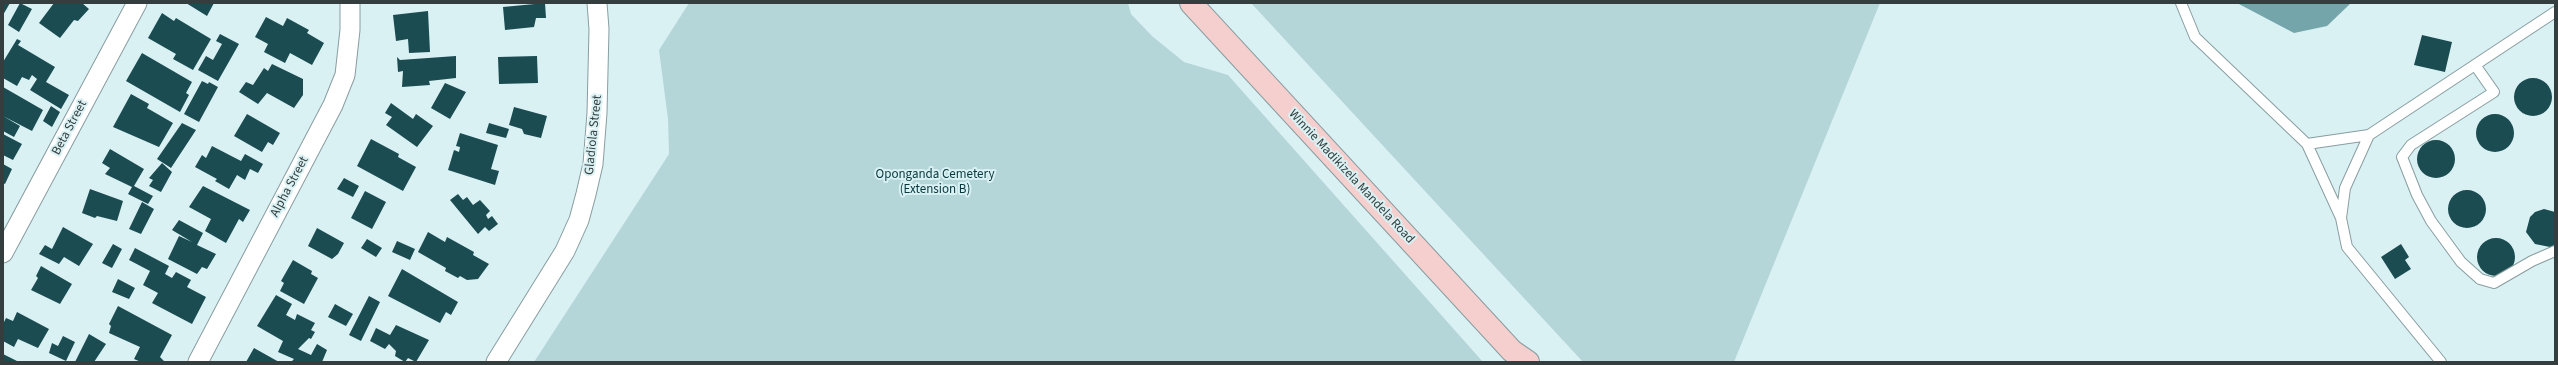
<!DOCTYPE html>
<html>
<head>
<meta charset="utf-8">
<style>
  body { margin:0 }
  #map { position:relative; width:2558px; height:365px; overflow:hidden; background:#daf1f4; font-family:"Source Sans 3",sans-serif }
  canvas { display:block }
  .frame { position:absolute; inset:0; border:4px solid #353e3f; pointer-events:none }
</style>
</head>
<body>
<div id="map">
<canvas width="2558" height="365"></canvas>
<div class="frame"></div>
</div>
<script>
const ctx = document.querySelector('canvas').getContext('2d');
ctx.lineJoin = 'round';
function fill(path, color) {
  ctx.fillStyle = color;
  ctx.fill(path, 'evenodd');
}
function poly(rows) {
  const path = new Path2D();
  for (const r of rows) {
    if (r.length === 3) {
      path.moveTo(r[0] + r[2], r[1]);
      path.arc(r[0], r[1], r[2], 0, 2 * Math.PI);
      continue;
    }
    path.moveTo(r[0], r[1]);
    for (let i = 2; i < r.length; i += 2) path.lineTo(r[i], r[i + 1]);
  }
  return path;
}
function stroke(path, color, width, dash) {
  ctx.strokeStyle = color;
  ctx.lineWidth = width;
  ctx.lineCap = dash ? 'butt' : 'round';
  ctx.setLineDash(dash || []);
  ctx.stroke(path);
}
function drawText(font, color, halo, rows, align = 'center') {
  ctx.font = font + ' "Source Sans 3",sans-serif';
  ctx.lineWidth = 4;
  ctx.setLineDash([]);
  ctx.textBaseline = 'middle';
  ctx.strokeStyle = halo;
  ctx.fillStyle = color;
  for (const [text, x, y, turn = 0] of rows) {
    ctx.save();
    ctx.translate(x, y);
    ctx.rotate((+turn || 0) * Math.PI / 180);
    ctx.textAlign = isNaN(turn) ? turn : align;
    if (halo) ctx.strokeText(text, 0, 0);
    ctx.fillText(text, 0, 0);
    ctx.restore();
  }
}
fill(poly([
  [689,3,1128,3,1131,14,1152,36,1184,62,1228,75,1483,362,534,362,669,154,668,119,659,50],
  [1251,3,1880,3,1734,362,1583,362]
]), '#b5d6d9');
fill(poly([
  [2237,3,2351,3,2327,26,2294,33]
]), '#73a5aa');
fill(poly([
  [3,3,10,3,3,15],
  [20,3,32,9,19,32,8,25],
  [54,3,82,3,89,9,78,21,74,20,60,38,39,23],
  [186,3,214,3,207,16],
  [545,3,546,18,536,18,534,27,505,30,503,7],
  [428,11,430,52,409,53,408,39,396,41,393,15],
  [162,13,174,21,176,18,211,39,193,70,173,59,176,54,148,38],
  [266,17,283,26,287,18,309,30,307,33,324,43,312,65,290,53,285,63,264,52,268,44,255,37],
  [220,34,239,44,218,81,198,70,206,56,213,60,222,44,216,41],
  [2422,35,2452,42,2445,72,2414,65],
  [17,39,21,41,18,45,55,67,46,82,69,95,61,109,30,90,37,79,32,75,29,80,22,77,17,86,3,78,3,62],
  [142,53,192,82,186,93,189,95,180,112,126,81],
  [456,56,456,78,429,81,430,85,402,87,403,71,398,72,397,57,400,60],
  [537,56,538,83,499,84,498,57],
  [272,64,303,79,303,95,294,108,267,93,258,104,239,92,246,82,253,85,264,68,268,71],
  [2533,97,19],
  [202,81,208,84,209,82,218,87,199,122,184,114],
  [445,83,466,92,450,119,431,108],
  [3,87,43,110,32,131,3,116],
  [131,94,149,104,147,108,173,123,159,147,113,127],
  [391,103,413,119,416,114,433,126,417,147,386,125,392,117,385,113],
  [51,106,60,112,52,127,43,121],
  [514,107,547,116,541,138,524,134,522,129,509,125],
  [247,114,280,133,273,145,268,142,262,152,234,136],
  [2495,133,19],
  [3,116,20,126,14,137,3,131],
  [182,123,196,130,171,168,157,159],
  [489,123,509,129,506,138,486,133],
  [460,133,498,145,491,169,499,171,495,185,448,170,454,150,459,152,460,147,456,146],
  [3,134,22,144,13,160,3,155],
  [371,139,399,154,398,157,416,167,403,191,357,166],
  [2436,159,19],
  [212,146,241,161,245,154,263,164,258,173,250,169,245,180,237,175,229,189,215,181,217,179,195,167,202,155,206,158],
  [110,149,144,169,134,186,153,196,148,204,128,194,132,187,105,174,110,168,102,163],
  [162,163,172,172,161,192,149,186,153,180,149,178],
  [3,164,12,169,5,184,3,183],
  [344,178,359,186,353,197,337,189],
  [203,186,250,210,243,222,239,219,226,243,205,231,211,219,189,207],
  [90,189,123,201,117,221,97,216,95,218,82,213],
  [2467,209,19],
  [365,191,386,202,372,229,351,218],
  [458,194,463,200,467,197,473,205,480,200,490,211,486,215,488,219,492,216,498,224,489,231,485,227,478,234,450,200],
  [142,202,154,209,141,234,129,229],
  [2544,209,2555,212,2555,245,2550,247,2535,244,2526,232,2530,217,2535,212],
  [179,220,203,233,197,245,216,254,207,269,202,267,197,274,168,259,179,236,192,242,172,230],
  [63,227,93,244,79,266,64,257,59,264,39,254,45,245,52,249],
  [317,228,344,243,338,254,332,259,308,246],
  [428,232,445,242,447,237,474,252,473,255,489,264,478,279,467,280,460,276,458,278,445,271,446,268,418,252],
  [2496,257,19],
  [367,239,382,248,376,257,361,248],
  [397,241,415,249,410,260,392,252],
  [113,244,122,249,112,268,102,263],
  [2401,244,2409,257,2405,260,2411,269,2395,279,2381,257],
  [135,248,169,266,165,274,172,278,176,272,191,280,187,287,206,297,192,324,152,303,158,293,143,285,150,271,129,260],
  [293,260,312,271,311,274,318,278,304,304,280,291,284,283,281,281],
  [41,266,72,284,60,304,31,290,38,278,36,276],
  [402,269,458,302,451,315,446,312,440,323,388,296],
  [118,279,135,288,129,299,112,292],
  [276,295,292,304,286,315,295,320,297,314,315,323,311,330,315,332,311,339,309,338,298,349,311,355,317,344,327,350,322,362,292,361,294,359,278,352,283,341,257,326],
  [369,296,380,302,361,341,349,335],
  [335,304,353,314,346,326,328,317],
  [118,306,172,335,160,357,165,362,141,362,134,359,140,347,109,333,111,326,109,324],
  [17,312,49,329,38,348,18,339,14,347,3,341,3,324,6,318,13,321],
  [396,325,429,340,416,362,408,358,405,362,395,356,396,351,389,344,385,349,370,341,376,328,390,335],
  [89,334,106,344,94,362,75,362],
  [63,336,75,342,66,361,49,353,52,343,58,346],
  [254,348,279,362,246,362],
  [3,354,19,362,3,362]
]), '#1a4c51');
const service = poly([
  [2181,3,2195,37,2307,144,2369,135,2555,12],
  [2475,65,2494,92,2411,145,2402,157,2417,195,2431,221,2461,262,2480,279,2494,283,2532,261,2555,251],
  [2369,135,2345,188,2341,218,2347,247,2441,362],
  [2307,144,2341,218]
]);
const minor = poly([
  [3,253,137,3],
  [198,362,333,105,345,75,350,30,350,3],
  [496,362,565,251,579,220,586,194,593,164,597,113,599,29,597,3]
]);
const secondary = poly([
  [1191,3,1512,351,1528,362]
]);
stroke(service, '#889da0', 12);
stroke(minor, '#889da0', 21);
stroke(secondary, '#889da0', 24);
stroke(service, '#fff', 10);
stroke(minor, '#fff', 19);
stroke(secondary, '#f5cfcd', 22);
drawText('13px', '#353e3f', '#daf1f4', [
  ["Beta Street",70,128,-62],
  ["Gladiola Street",594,135,-84],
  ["Winnie Madikizela Mandela Road",1351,177,47],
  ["Alpha Street",290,187,-62]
]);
drawText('13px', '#06383d', '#daf1f4', [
  ["Oponganda Cemetery",935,175],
  ["(Extension B)",935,190]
]);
</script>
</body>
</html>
